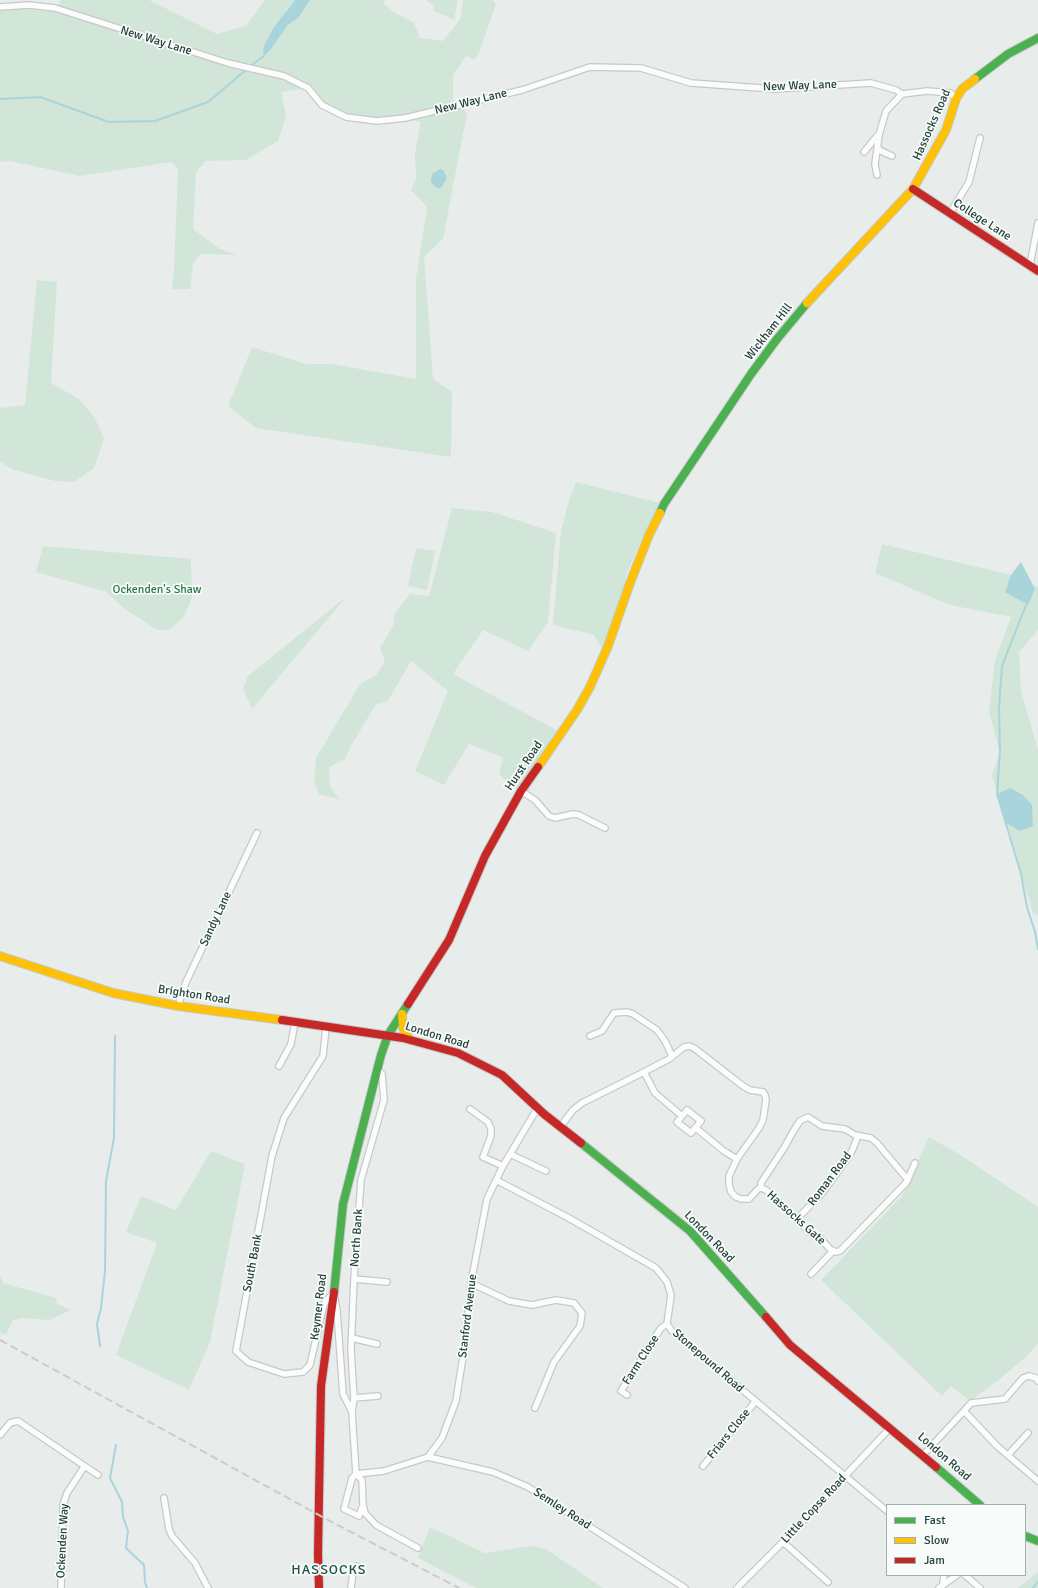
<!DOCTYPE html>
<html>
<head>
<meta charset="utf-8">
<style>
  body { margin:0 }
  #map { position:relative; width:1038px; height:1588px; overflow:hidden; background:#e8edeb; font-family:Signika,sans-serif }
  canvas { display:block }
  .legend { position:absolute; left:886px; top:1504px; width:140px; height:72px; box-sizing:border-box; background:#f7fbf9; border:1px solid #a3b1ad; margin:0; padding:5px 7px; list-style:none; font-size:12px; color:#24423a }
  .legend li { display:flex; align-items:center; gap:8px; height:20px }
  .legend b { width:20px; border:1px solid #a3b1ad }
</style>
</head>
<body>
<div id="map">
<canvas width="1038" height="1588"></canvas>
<ul class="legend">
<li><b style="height:5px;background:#4caf50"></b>Fast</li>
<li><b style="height:5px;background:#ffc107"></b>Slow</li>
<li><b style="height:5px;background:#c62828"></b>Jam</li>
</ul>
</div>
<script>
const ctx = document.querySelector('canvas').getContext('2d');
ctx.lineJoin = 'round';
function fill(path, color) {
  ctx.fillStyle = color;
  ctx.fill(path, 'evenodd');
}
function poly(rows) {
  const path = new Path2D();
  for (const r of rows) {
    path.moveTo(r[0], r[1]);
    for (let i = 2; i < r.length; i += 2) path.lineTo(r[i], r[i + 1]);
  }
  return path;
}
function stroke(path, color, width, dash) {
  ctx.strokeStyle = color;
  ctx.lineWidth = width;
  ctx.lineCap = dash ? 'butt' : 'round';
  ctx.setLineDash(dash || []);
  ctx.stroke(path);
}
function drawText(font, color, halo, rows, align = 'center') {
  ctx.font = font + ' Signika,sans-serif';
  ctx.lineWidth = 3.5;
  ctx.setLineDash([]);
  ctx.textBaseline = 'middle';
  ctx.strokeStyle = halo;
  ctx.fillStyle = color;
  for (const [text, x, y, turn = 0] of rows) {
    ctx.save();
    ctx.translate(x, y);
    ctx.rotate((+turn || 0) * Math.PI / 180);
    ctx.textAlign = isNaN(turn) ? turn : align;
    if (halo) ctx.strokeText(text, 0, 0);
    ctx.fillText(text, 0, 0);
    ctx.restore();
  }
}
fill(poly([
  [61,0,149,0,217,34,246,26,265,0,295,0,286,10,271,49,288,25,299,17,310,0,385,0,383,3,394,12,414,23,420,38,443,41,460,19,463,0,493,0,496,4,480,50,475,60,466,56,453,75,453,101,467,113,443,239,424,257,433,379,452,392,451,457,256,428,228,406,252,347,306,364,332,364,416,379,416,279,427,207,411,190,416,179,415,153,421,122,405,118,388,120,346,117,322,105,308,88,281,92,286,116,278,141,246,160,205,161,196,173,193,229,220,249,237,255,200,254,193,264,190,289,172,289,174,271,178,168,171,162,80,176,10,161,0,162,0,10,26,9,55,12],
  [426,0,458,0,454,20,434,11,434,6],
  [37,280,57,282,51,383,79,399,95,418,104,439,94,468,74,482,55,481,14,470,0,462,0,408,25,405],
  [576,482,664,504,649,535,644,534,627,573,619,608,604,652,594,635,553,625,561,531,571,493,572,493],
  [452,508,492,512,556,533,548,622,528,651,483,630,453,674,562,733,525,797,499,774,503,758,469,744,444,785,415,771,448,691,411,661,387,702,376,704,351,746,345,759,329,767,330,786,339,799,319,794,314,781,316,758,360,684,376,675,385,662,380,648,393,626,395,613,410,594,429,596],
  [882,544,1011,575,1038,587,1038,630,1019,652,1021,691,1038,750,1038,915,1033,913,992,775,1000,752,989,712,995,660,1011,617,950,605,875,573],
  [43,546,191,559,192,598,183,618,169,630,157,630,125,609,106,592,36,572],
  [416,548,435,551,427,590,408,586],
  [346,597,252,709,243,689,248,676],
  [929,1137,959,1154,1038,1207,1038,1343,1026,1357,1001,1378,970,1401,951,1386,942,1396,821,1280,902,1196],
  [211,1151,245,1164,210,1342,189,1390,116,1355,157,1243,126,1232,141,1196,176,1210],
  [0,1275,3,1283,56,1298,57,1304,71,1310,49,1320,22,1318,13,1320,6,1335,0,1332],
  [430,1527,485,1553,530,1546,546,1549,603,1588,476,1588,418,1558],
  [1038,1571,1038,1588,1018,1588,1038,1572]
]), '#d1e6d8');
fill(poly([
  [295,0,310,0,299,17,288,25,271,49,264,56,263,48,274,27],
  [440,169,443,170,447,178,441,188,437,188,431,182,431,178,432,174],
  [1021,562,1035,589,1028,605,1005,592,1011,575],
  [1010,788,1023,795,1032,805,1033,826,1020,831,1006,823,997,794]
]), '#a9d4db');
stroke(poly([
  [250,66,264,56],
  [0,99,40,97,109,122,155,121,208,102,247,69],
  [1026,605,1002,666,999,707,1000,752,997,794,1021,874,1027,907,1035,932,1038,949],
  [100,1346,97,1324,101,1308,105,1271,106,1181,114,1138,115,1036],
  [116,1445,110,1478,122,1502,123,1517,128,1531,126,1548,144,1565,145,1582,147,1588],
  [1033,1588,1038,1582]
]), '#a9d4db', 2);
const street = poly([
  [0,7,29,5,55,8,228,63,284,76,308,88,322,105,346,117,377,121,405,118,522,90,590,67,641,68,691,83,775,89,871,83,896,90,902,94,927,91,951,93,956,99],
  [878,147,879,150,892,156],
  [864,152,878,135],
  [877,175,875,164,879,135,886,111,902,94],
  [950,213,969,182,980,138],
  [1030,265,1038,223],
  [521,791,535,800,549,816,555,818,573,814,579,815,605,828],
  [178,1006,186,982,257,833],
  [326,1027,323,1056,284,1118,272,1156,236,1351,248,1362,284,1374,303,1372,310,1365,324,1304,333,1293],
  [590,1036,602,1031,614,1013,627,1012,633,1014,657,1030,665,1041,672,1056],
  [279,1066,291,1044,295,1022],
  [644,1072,655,1093,682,1116],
  [470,1109,488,1122,491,1129,491,1136,483,1157,503,1166],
  [687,1110,701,1121,691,1133,677,1122,687,1110],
  [561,1126,573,1110,582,1103,644,1072,669,1059,684,1047,689,1046,694,1048,743,1086,750,1090,763,1092,765,1095,766,1100,763,1120,759,1128,737,1159],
  [696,1128,724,1151,737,1159,729,1176,729,1184,731,1192,736,1197,741,1199,749,1199,758,1189,761,1188,766,1190,814,1236,819,1237,830,1249,836,1252,840,1251,906,1183,915,1163],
  [510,1154,546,1171],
  [496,1180,567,1217,656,1268,667,1282,671,1295,667,1324,672,1331,887,1511],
  [761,1188,761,1183,784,1148,794,1130,800,1121,808,1117,822,1126,845,1129,855,1135,871,1138,877,1143,908,1180],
  [797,1219,823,1192,847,1159,852,1151,858,1136],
  [811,1274,833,1251],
  [354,1279,387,1282],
  [471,1283,509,1301,532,1305,556,1300,574,1303,582,1313,580,1326,554,1362,535,1408],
  [335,1299,337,1311,343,1394,352,1412,356,1474,362,1480,363,1505,359,1516,344,1509,352,1478,356,1474],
  [352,1338,377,1344],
  [627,1395,621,1391,661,1328,667,1324],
  [354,1398,378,1396],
  [964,1411,971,1403,1005,1399,1023,1378,1029,1376,1036,1378,1038,1381],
  [352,1412,354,1398,351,1350,354,1279,361,1180,384,1100,382,1074,377,1070],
  [0,1435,10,1423,18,1421,98,1475],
  [923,1455,964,1411,997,1446,1038,1481],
  [1008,1455,1028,1433],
  [428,1457,493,1472,528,1487,685,1588],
  [703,1466,755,1402],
  [356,1474,384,1471,428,1457,442,1438,456,1401,464,1350,471,1283,487,1199,503,1166,538,1107],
  [164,1498,169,1529,172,1536,195,1563,208,1588],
  [363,1505,365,1513,376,1525,418,1548],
  [783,1542,828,1582],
  [965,1575,980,1588],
  [943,1584,944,1575],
  [61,1588,63,1505,67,1493,84,1467],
  [351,1588,353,1573,357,1566],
  [737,1588,783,1542,890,1428],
  [939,1588,957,1575]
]);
const fast = poly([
  [975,79,1008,54,1038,38],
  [660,513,664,504,751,374,777,339,807,303],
  [581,1143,690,1231,766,1317],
  [334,1292,343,1204,381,1055,388,1035,408,1004],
  [936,1467,980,1505],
  [1025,1536,1038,1541]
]);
const slow = poly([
  [807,303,913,189,946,130,956,99,962,89,975,79],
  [538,767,577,710,590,687,608,646,630,583,649,535,660,513],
  [0,956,113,993,178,1006,282,1020],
  [402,1014,403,1028,410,1040]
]);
const jam = poly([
  [913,189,1038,271],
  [408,1004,449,940,485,856,521,791,538,767],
  [282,1020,403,1038,458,1053,502,1075,544,1114,581,1143],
  [766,1317,790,1345,936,1467],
  [319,1588,318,1554,321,1386,334,1292]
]);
stroke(street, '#c5cac8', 8);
stroke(fast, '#c3cbc8', 10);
stroke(slow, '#c3cbc8', 10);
stroke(jam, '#c3cbc8', 10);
stroke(street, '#fcfcfc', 5.5);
stroke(fast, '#4caf50', 8);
stroke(slow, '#ffc107', 8);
stroke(jam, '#c62828', 8);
stroke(poly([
  [0,1340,328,1520,459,1588]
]), '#c9cdcc', 2, [8, 4]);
drawText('12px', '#24423a', '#f7fbf9', [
  ["New Way Lane",156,41,17],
  ["New Way Lane",800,86,-2],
  ["New Way Lane",471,102,-14],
  ["Hassocks Road",932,125,-66],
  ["College Lane",982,220,33],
  ["Wickham Hill",769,332,-52],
  ["Hurst Road",524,766,-56],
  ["Sandy Lane",216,919,-65],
  ["Brighton Road",194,995,9],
  ["London Road",437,1036,17],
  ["Roman Road",830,1179,-53],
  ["Hassocks Gate",796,1218,42],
  ["London Road",709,1237,46],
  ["North Bank",357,1238,-86],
  ["South Bank",253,1263,-79],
  ["Keymer Road",319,1307,-83],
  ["Stanford Avenue",468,1316,-83],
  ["Farm Close",641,1360,-57],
  ["Stonepound Road",708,1361,41],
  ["Friars Close",729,1434,-51],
  ["London Road",944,1457,41],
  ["Semley Road",562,1509,33],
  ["Little Copse Road",814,1509,-47],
  ["Ockenden Way",63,1541,-87]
]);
drawText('12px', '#2d7a4b', '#f7fbf9', [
  ["Ockenden's Shaw",157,590]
]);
ctx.letterSpacing = '1px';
drawText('14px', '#1f5548', '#f7fbf9', [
  ["HASSOCKS",329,1570]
]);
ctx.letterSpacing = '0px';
</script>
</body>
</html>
